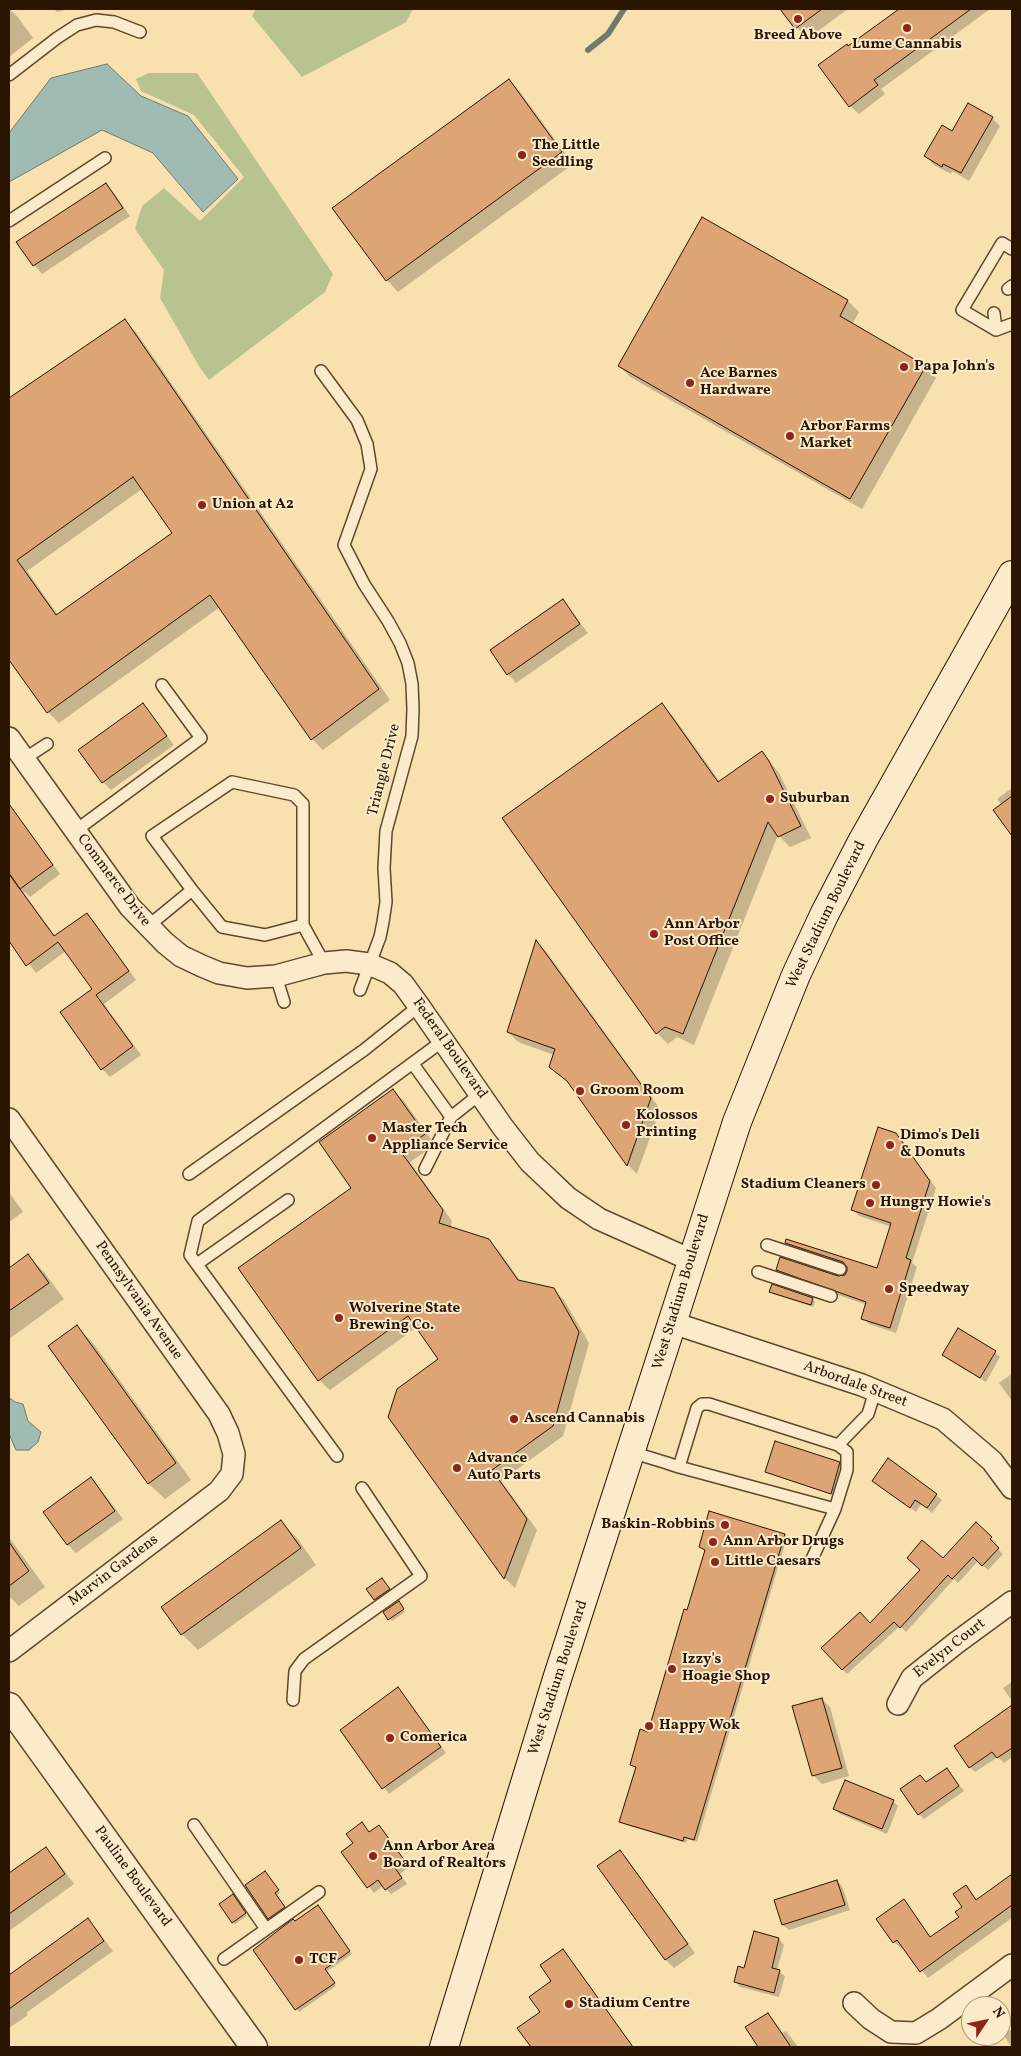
<!DOCTYPE html>
<html>
<head>
<meta charset="utf-8">
<style>
  body { margin:0 }
  #map { position:relative; width:1021px; height:2056px; overflow:hidden; background:#f9e0af; font-family:Vollkorn,serif }
  canvas { display:block }
  .frame { position:absolute; inset:0; border:10px solid #291502; pointer-events:none }
  .north { position:absolute; left:961px; top:1996px; width:50px; height:50px; box-sizing:border-box; background:#fbebcb; border:1px solid #a7957b; border-radius:50%; rotate:56deg; font-size:14px; font-weight:700; line-height:20px; text-align:center; color:#291502 }
  .north::after { content:''; display:block; margin:auto; width:18px; height:22px; background:#8f2418; clip-path:polygon(50% 0,100% 100%,50% 72%,0 100%) }
</style>
</head>
<body>
<div id="map">
<canvas width="1021" height="2056"></canvas>
<div class="frame"></div>
<div class="north">N</div>
</div>
<script>
const ctx = document.querySelector('canvas').getContext('2d');
ctx.lineJoin = 'round';
function fill(path, color) {
  ctx.fillStyle = color;
  ctx.fill(path, 'evenodd');
}
function poly(rows) {
  const path = new Path2D();
  for (const r of rows) {
    path.moveTo(r[0], r[1]);
    for (let i = 2; i < r.length; i += 2) path.lineTo(r[i], r[i + 1]);
  }
  return path;
}
function stroke(path, color, width, dash) {
  ctx.strokeStyle = color;
  ctx.lineWidth = width;
  ctx.lineCap = dash ? 'butt' : 'round';
  ctx.setLineDash(dash || []);
  ctx.stroke(path);
}
function drawText(font, color, halo, rows, align = 'center') {
  ctx.font = font + ' Vollkorn,serif';
  ctx.lineWidth = 4;
  ctx.setLineDash([]);
  ctx.textBaseline = 'middle';
  ctx.strokeStyle = halo;
  ctx.fillStyle = color;
  for (const [text, x, y, turn = 0] of rows) {
    ctx.save();
    ctx.translate(x, y);
    ctx.rotate((+turn || 0) * Math.PI / 180);
    ctx.textAlign = isNaN(turn) ? turn : align;
    if (halo) ctx.strokeText(text, 0, 0);
    ctx.fillText(text, 0, 0);
    ctx.restore();
  }
}
fill(poly([
  [256,9,413,9,406,22,302,77,252,16],
  [149,73,197,73,333,274,325,292,209,380,200,368,160,298,164,270,135,229,142,206,164,188,200,221,244,177,194,115,141,91,136,79]
]), '#b8c390');
const water = poly([
  [107,64,141,96,188,116,238,179,203,212,153,153,102,130,9,182,9,133,51,78,107,64],
  [11,1399,15,1402,23,1404,28,1421,41,1432,38,1442,29,1450,16,1450,9,1434,9,1400,11,1399]
]);
fill(water, '#a0bbb2');
stroke(water, '#70796c', 1);
fill(poly([
  [9,9,17,16,33,38,9,57],
  [54,9,69,9,57,12],
  [781,9,848,9,807,39],
  [901,9,990,9,881,89,885,94,859,114,850,106,848,48],
  [509,81,520,92,573,164,398,292,387,280,334,208],
  [992,118,1000,126,969,181,952,171,951,174,934,165,926,156,953,133],
  [105,185,114,193,130,216,42,274,34,265,18,242],
  [703,218,848,301,859,312,852,325,925,367,936,378,862,509,630,377,619,365],
  [124,321,136,332,390,700,323,750,312,739,220,607,59,723,48,712,9,658,9,400],
  [142,489,174,533,58,615,27,571],
  [563,601,588,633,516,683,508,674],
  [143,705,174,745,111,790,103,782],
  [662,705,673,716,720,782,762,753,779,773,811,838,790,847,778,835,694,1045,677,1037,668,1044,657,1033,504,819],
  [1012,788,1012,834,995,810,1002,805,997,799],
  [11,809,19,817,60,874,30,897,25,892,24,893,56,937,87,915,95,923,136,980,104,1004,141,1055,110,1077,102,1069,94,989,66,951,36,973,9,939,9,891,16,885,22,889,9,871,9,810],
  [536,942,546,951,660,1109,637,1174,628,1165,572,1085,550,1066,554,1055,518,1042,508,1032],
  [393,1091,404,1101,435,1145,410,1162,452,1221,451,1228,488,1240,499,1251,521,1282,553,1289,564,1300,589,1343,563,1436,501,1481,537,1530,515,1588,505,1578,389,1417,440,1359,417,1327,330,1390,319,1380,353,1188],
  [896,1134,936,1188,912,1263,917,1267,896,1333,869,1324,863,1318,867,1305,784,1276,778,1270,838,1277,845,1276,848,1267,792,1249,786,1243,878,1270,892,1227,859,1216,853,1210],
  [9,1192,23,1212,9,1222],
  [28,1256,44,1272,64,1299,9,1339,9,1270],
  [772,1286,813,1299,815,1302,813,1307,773,1294,771,1292],
  [77,1327,93,1343,191,1480,165,1499,148,1483],
  [995,1352,1000,1357,986,1382,949,1360,944,1355],
  [1012,1374,1012,1401,999,1383],
  [839,1463,841,1466,833,1495,766,1472],
  [91,1478,99,1487,123,1519,76,1553,68,1545,45,1512],
  [879,1486,936,1495,942,1500,932,1513,921,1504,916,1512],
  [281,1522,297,1538,316,1565,198,1650,182,1634],
  [976,1524,996,1543,994,1545,1003,1554,988,1570,978,1561,958,1583,954,1579,906,1632,900,1626,847,1674,842,1669,871,1625,921,1570,943,1560],
  [785,1535,787,1537,697,1842,687,1839,686,1843,623,1824,621,1822,637,1768,631,1764,648,1733,688,1612,706,1551,700,1547],
  [9,1537,45,1587,19,1606,9,1596],
  [384,1582,391,1592,378,1601,375,1599],
  [401,1605,405,1612,392,1621,385,1612],
  [1012,1682,1012,1701,1003,1688],
  [398,1689,446,1753,389,1794,341,1730],
  [822,1699,830,1707,849,1776,822,1784,813,1775],
  [998,1725,1012,1745,1012,1757,1004,1763,998,1757,975,1772,970,1767],
  [947,1769,964,1791,924,1819,919,1814,926,1783],
  [893,1801,898,1806,887,1834,840,1814,835,1809],
  [362,1824,370,1833,379,1827,409,1867,400,1874,407,1884,391,1894,383,1886,374,1893,343,1852,355,1844],
  [45,1848,55,1858,74,1884,9,1931,9,1874],
  [620,1851,628,1860,695,1953,674,1968,666,1960,599,1867],
  [267,1875,280,1893,276,1896,286,1910,271,1920,269,1918],
  [1012,1876,1012,1918,928,1978,903,1947,901,1948,894,1942,904,1901,931,1938,960,1917,964,1908,966,1887,977,1900],
  [837,1881,842,1886,850,1910,789,1930,783,1925],
  [235,1898,247,1916,235,1924,233,1922],
  [321,1909,352,1954,326,1972,336,1986,299,2012,255,1950],
  [87,1920,97,1930,113,1951,26,2013,28,2015,9,2028,9,1976],
  [755,1933,779,1939,784,1945,777,1970,785,1976,779,1997,740,1987,735,1981,745,1969],
  [565,1952,633,2047,532,2047,519,2028,542,2012],
  [768,2014,783,2033,786,2031,798,2047,760,2047,747,2028],
  [1012,2029,1012,2047,1011,2047,1004,2035]
]), '#0003');
stroke(poly([
  [588,50,608,34,624,9]
]), '#70796c', 6);
const building = poly([
  [780,9,822,9,795,29,780,9],
  [899,9,971,9,874,80,878,85,849,107,818,65,847,44,848,46,899,9],
  [509,79,562,152,386,281,332,208,509,79],
  [968,103,993,117,961,173,943,164,942,167,924,156,942,125,952,131,968,103],
  [106,183,123,208,33,266,16,242,106,183],
  [702,217,848,300,840,316,926,366,850,499,618,366,702,217],
  [125,319,379,689,311,740,210,595,47,713,9,660,9,398,125,319],
  [133,477,172,533,56,615,17,560,133,477],
  [563,599,580,624,507,675,490,650,563,599],
  [143,703,167,736,102,783,78,750,143,703],
  [662,703,718,782,762,751,769,761,801,826,778,837,768,822,683,1034,665,1027,656,1034,502,818,662,703],
  [1012,796,1012,836,993,810,1012,796],
  [9,804,53,865,20,889,9,873,9,804],
  [9,874,54,936,87,913,129,971,96,995,133,1046,101,1070,60,1012,92,989,58,942,26,966,9,941,9,874],
  [536,940,651,1098,627,1166,567,1081,549,1067,555,1049,507,1032,536,940],
  [393,1089,425,1134,401,1152,443,1210,439,1223,489,1239,518,1280,554,1288,579,1332,553,1426,492,1470,527,1519,504,1579,388,1417,397,1389,438,1359,408,1316,318,1381,238,1268,351,1188,319,1142,393,1089],
  [878,1127,896,1133,930,1181,906,1258,911,1260,890,1328,861,1319,866,1302,776,1270,780,1257,838,1276,845,1275,847,1271,847,1267,843,1262,785,1243,786,1239,877,1268,891,1223,851,1210,878,1127],
  [28,1254,49,1283,9,1311,9,1268,28,1254],
  [772,1284,813,1298,811,1305,769,1292,772,1284],
  [77,1325,176,1463,148,1484,48,1346,77,1325],
  [958,1328,996,1351,980,1378,942,1355,958,1328],
  [775,1441,840,1462,831,1494,765,1472,775,1441],
  [888,1458,937,1494,927,1508,915,1500,910,1508,872,1481,888,1458],
  [91,1477,115,1511,67,1545,43,1512,91,1477],
  [709,1511,785,1534,694,1840,684,1837,683,1841,619,1822,636,1767,630,1765,640,1729,648,1732,684,1609,687,1610,705,1550,699,1547,709,1511],
  [281,1520,301,1548,181,1635,161,1607,281,1520],
  [976,1522,992,1537,990,1539,999,1548,982,1566,973,1557,952,1579,948,1575,900,1628,894,1622,842,1670,821,1648,860,1612,870,1623,920,1570,907,1558,922,1540,943,1558,976,1522],
  [9,1542,29,1571,9,1586,9,1542],
  [382,1578,390,1589,374,1600,366,1589,382,1578],
  [399,1601,404,1609,388,1620,383,1612,399,1601],
  [398,1687,441,1747,382,1789,340,1730,398,1687],
  [822,1698,842,1768,812,1776,792,1706,822,1698],
  [1012,1705,1012,1748,997,1758,992,1752,969,1768,954,1746,1012,1705],
  [947,1768,959,1786,918,1815,900,1789,920,1775,926,1782,947,1768],
  [845,1780,894,1800,882,1829,833,1809,845,1780],
  [362,1822,369,1832,379,1825,405,1861,395,1868,402,1878,385,1890,378,1880,367,1888,341,1852,353,1843,346,1834,362,1822],
  [46,1847,65,1874,9,1914,9,1873,46,1847],
  [620,1850,688,1944,665,1960,597,1866,620,1850],
  [265,1871,279,1890,275,1893,285,1907,268,1919,245,1885,265,1871],
  [1012,1874,1012,1905,920,1972,897,1940,893,1943,876,1919,904,1899,930,1937,959,1917,955,1912,962,1907,953,1894,966,1885,976,1900,1012,1874],
  [837,1880,845,1905,782,1925,774,1900,837,1880],
  [233,1894,246,1913,232,1923,219,1904,233,1894],
  [318,1905,350,1951,325,1969,335,1983,295,2010,253,1950,293,1919,295,1921,318,1905],
  [88,1918,104,1941,9,2009,9,1975,88,1918],
  [754,1931,779,1938,772,1968,780,1970,774,1993,734,1982,738,1966,744,1968,754,1931],
  [563,1949,633,2047,531,2047,517,2028,540,2012,529,1997,551,1981,540,1965,563,1949],
  [768,2013,791,2047,758,2047,745,2027,768,2013]
]);
fill(building, '#dda475');
stroke(building, '#291502', 1);
const service = poly([
  [9,75,57,38,77,25,96,20,114,22,140,32],
  [9,221,105,158],
  [1012,249,1002,243,962,310,996,330,1012,324],
  [1008,289,1012,286],
  [994,313,996,330],
  [321,371,357,420,367,444,371,469,344,545,364,584,388,621,400,643,408,663,412,684,413,709,412,736,386,831,384,868,386,902,383,922,380,937,360,990],
  [24,759,47,744],
  [75,831,201,738,162,685],
  [192,890,222,927,265,935,303,925],
  [147,927,192,890,152,836,232,782,294,795,303,804,303,925,324,963],
  [276,976,284,1002],
  [413,1064,451,1117,480,1094],
  [425,1169,451,1117],
  [189,1174,364,1050,419,1006],
  [767,1245,840,1269],
  [197,1264,288,1200],
  [758,1272,831,1296],
  [838,1445,868,1414,875,1391],
  [631,1452,667,1463,679,1467,835,1509,847,1470,847,1452,838,1445,709,1404,702,1404,697,1408,679,1467],
  [337,1456,190,1255,198,1221,444,1040],
  [812,1559,835,1509],
  [293,1700,295,1671,304,1659,421,1576,362,1488],
  [194,1825,266,1929],
  [224,1959,319,1892]
]);
const minor = poly([
  [9,738,130,907,165,943,181,956,202,966,219,973,247,978,276,976,324,963,346,961,369,964,390,973,403,984,419,1006,502,1126,530,1162,546,1177,568,1198,599,1219,691,1260],
  [9,1119,219,1414,228,1433,234,1454,232,1474,219,1491,9,1651],
  [673,1323,862,1385,943,1419,992,1461,1012,1488],
  [898,1704,912,1678,956,1643,1012,1602],
  [854,2003,871,2019,891,2032,916,2033,939,2019,1012,1965]
]);
const tertiary = poly([
  [9,1706,254,2047]
]);
const secondary = poly([
  [444,2047,557,1679,737,1122,796,975,825,913,863,840,1012,575]
]);
stroke(service, '#5d482d', 14);
stroke(minor, '#5d482d', 24);
stroke(tertiary, '#5d482d', 29);
stroke(secondary, '#291502', 30);
stroke(service, '#fbebcb', 11);
stroke(minor, '#fbebcb', 21);
stroke(tertiary, '#fbebcb', 26);
stroke(secondary, '#fbebcb', 28);
for (const [x, y, r, color] of [
  [798,19,5,"#8f2418"],
  [907,28,5,"#8f2418"],
  [522,155,5,"#8f2418"],
  [904,367,5,"#8f2418"],
  [690,383,5,"#8f2418"],
  [790,436,5,"#8f2418"],
  [202,505,5,"#8f2418"],
  [770,799,5,"#8f2418"],
  [654,934,5,"#8f2418"],
  [580,1091,5,"#8f2418"],
  [626,1125,5,"#8f2418"],
  [372,1138,5,"#8f2418"],
  [890,1145,5,"#8f2418"],
  [876,1185,5,"#8f2418"],
  [870,1203,5,"#8f2418"],
  [889,1289,5,"#8f2418"],
  [339,1318,5,"#8f2418"],
  [514,1419,5,"#8f2418"],
  [457,1468,5,"#8f2418"],
  [725,1525,5,"#8f2418"],
  [713,1542,5,"#8f2418"],
  [715,1562,5,"#8f2418"],
  [672,1669,5,"#8f2418"],
  [649,1726,5,"#8f2418"],
  [390,1738,5,"#8f2418"],
  [373,1856,5,"#8f2418"],
  [299,1960,5,"#8f2418"],
  [569,2004,5,"#8f2418"]
]) {
  const dot = new Path2D();
  dot.arc(x, y, r, 0, 2 * Math.PI);
  ctx.fillStyle = color;
  ctx.fill(dot);
  stroke(dot, '#fbebcb', 2);
}
drawText('bold 15px', '#291502', '#fbebcb', [
  ["Breed Above",798,36,"center"],
  ["Lume Cannabis",907,45,"center"],
  ["The Little",532,146],
  ["Seedling",532,163],
  ["Papa John's",914,367],
  ["Ace Barnes",700,374],
  ["Hardware",700,391],
  ["Arbor Farms",800,427],
  ["Market",800,444],
  ["Union at A2",212,505],
  ["Suburban",780,799],
  ["Ann Arbor",664,925],
  ["Post Office",664,942],
  ["Groom Room",590,1091],
  ["Kolossos",636,1116],
  ["Printing",636,1133],
  ["Master Tech",382,1129],
  ["Appliance Service",382,1146],
  ["Dimo's Deli",900,1136],
  ["& Donuts",900,1153],
  ["Stadium Cleaners",866,1185,"right"],
  ["Hungry Howie's",880,1203],
  ["Speedway",899,1289],
  ["Wolverine State",349,1309],
  ["Brewing Co.",349,1326],
  ["Ascend Cannabis",524,1419],
  ["Advance",467,1459],
  ["Auto Parts",467,1476],
  ["Baskin-Robbins",715,1525,"right"],
  ["Ann Arbor Drugs",723,1542],
  ["Little Caesars",725,1562],
  ["Izzy's",682,1660],
  ["Hoagie Shop",682,1677],
  ["Happy Wok",659,1726],
  ["Comerica",400,1738],
  ["Ann Arbor Area",383,1847],
  ["Board of Realtors",383,1864],
  ["TCF",309,1960],
  ["Stadium Centre",579,2004]
], 'left');
drawText('15px', '#291502', '#fbebcb', [
  ["Triangle Drive",385,770,-76],
  ["Commerce Drive",113,881,53],
  ["West Stadium Boulevard",827,915,-64],
  ["Federal Boulevard",449,1049,55],
  ["West Stadium Boulevard",682,1292,-73],
  ["Pennsylvania Avenue",138,1301,55],
  ["Arbordale Street",855,1385,20],
  ["Marvin Gardens",114,1571,-37],
  ["Evelyn Court",950,1649,-38],
  ["West Stadium Boulevard",559,1678,-72],
  ["Pauline Boulevard",132,1877,54]
]);
</script>
</body>
</html>
